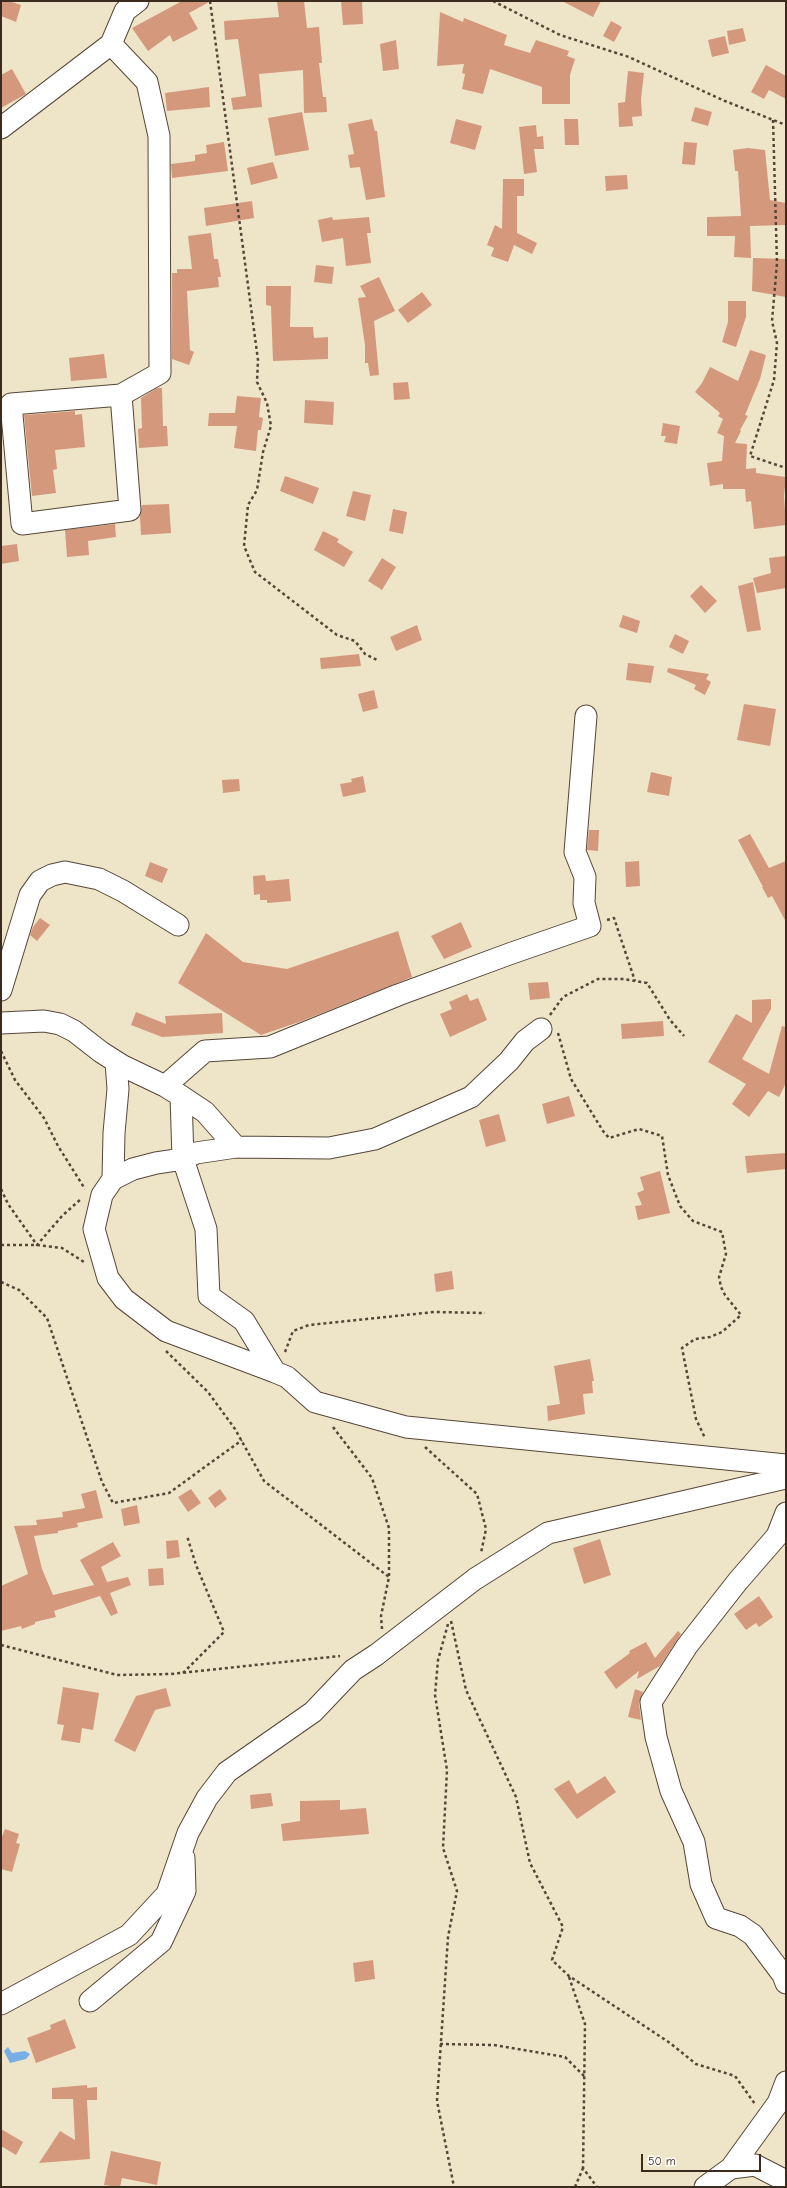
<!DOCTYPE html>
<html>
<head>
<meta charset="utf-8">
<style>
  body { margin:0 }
  #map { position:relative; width:787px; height:2188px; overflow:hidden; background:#eee5c8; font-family:"Comic Neue",sans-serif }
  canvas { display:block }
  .frame { position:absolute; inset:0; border:2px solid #3b2a1e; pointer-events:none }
  .scale { position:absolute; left:641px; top:2154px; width:120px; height:18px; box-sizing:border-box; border:2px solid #3b2a1e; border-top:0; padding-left:5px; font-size:12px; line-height:14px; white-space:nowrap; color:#3b2a1e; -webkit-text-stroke:3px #fdfcf7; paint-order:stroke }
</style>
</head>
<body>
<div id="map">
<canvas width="787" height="2188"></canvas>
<div class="frame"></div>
<div class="scale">50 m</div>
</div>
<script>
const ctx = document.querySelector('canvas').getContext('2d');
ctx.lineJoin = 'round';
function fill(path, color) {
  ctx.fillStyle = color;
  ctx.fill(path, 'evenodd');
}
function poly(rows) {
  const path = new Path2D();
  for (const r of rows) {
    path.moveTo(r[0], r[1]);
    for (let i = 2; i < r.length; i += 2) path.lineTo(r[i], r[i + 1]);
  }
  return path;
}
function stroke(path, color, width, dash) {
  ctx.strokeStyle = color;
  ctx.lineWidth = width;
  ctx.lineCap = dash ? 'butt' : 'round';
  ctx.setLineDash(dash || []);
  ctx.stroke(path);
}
fill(poly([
  [8,2047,12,2053,25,2051,30,2054,26,2059,10,2063,4,2051]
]), '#77aee6');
fill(poly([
  [1,1,9,1,21,5,16,22,1,16],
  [182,1,211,1,189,13,198,29,173,42,170,35,148,51,132,28],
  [277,1,304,1,307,28,319,27,322,63,319,63,323,97,326,97,327,112,304,113,303,70,259,74,262,107,233,110,231,98,246,96,238,39,225,40,224,21,279,17],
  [341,1,362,1,363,24,343,25],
  [562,1,601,1,593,17],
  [440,12,463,22,464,18,507,35,504,45,530,53,536,40,569,51,567,56,575,59,570,75,570,104,542,104,542,87,490,69,483,94,462,89,465,74,462,73,464,64,437,66],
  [611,21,622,27,614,42,603,36],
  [743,28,746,41,729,45,727,31],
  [725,36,729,53,712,57,708,40],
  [396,40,399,69,383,71,380,44],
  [766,65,786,76,786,99,769,90,764,99,751,92],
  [12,69,26,94,1,108,1,75],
  [628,71,644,73,641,99,642,116,632,117,633,126,619,127,618,103,625,102],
  [209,87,210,107,167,111,165,93],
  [695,107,712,112,708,126,691,121],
  [302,112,309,150,275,156,268,118],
  [372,119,375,131,377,131,385,197,366,200,360,167,350,168,348,155,354,154,348,124],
  [456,119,482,126,475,150,450,143],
  [564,119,578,119,579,145,565,145],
  [536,125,537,137,543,136,544,149,534,149,537,172,524,174,519,127],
  [224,142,228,171,172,178,171,164,195,161,195,155,207,153,206,145],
  [684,142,697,143,695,165,682,164],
  [748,148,765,150,770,200,786,203,786,225,750,226,751,258,734,257,735,236,707,236,707,217,741,216,738,171,735,171,733,150],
  [273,162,278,178,251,185,247,168],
  [627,175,628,189,606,191,605,176],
  [503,179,524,179,524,196,517,196,517,233,537,243,532,254,514,245,508,262,491,256,494,248,487,245,495,225,502,229],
  [252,201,254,218,206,226,204,208],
  [332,217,333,220,369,217,371,233,367,233,371,263,346,266,343,238,322,242,318,220],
  [211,233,214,259,218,259,221,277,218,277,219,287,187,291,190,350,194,352,189,365,172,359,172,273,177,273,177,269,192,269,188,236],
  [753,258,786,259,786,297,752,291],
  [316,265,334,267,332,284,314,282],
  [379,277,395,311,374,321,379,375,370,376,368,363,365,363,365,345,358,298,366,297,360,286],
  [266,286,291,286,290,327,313,327,314,338,328,337,328,359,273,361,271,306,266,305],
  [422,292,432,305,408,323,398,310],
  [728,301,746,301,746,317,736,347,722,342,728,322],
  [750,350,766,355,760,379,745,415,748,416,740,430,741,431,735,443,747,444,746,469,756,468,756,473,786,477,784,496,786,525,754,529,751,501,746,502,745,489,723,489,723,484,710,486,707,463,722,461,724,436,717,433,723,419,718,416,720,413,695,392,702,383,710,367,738,381],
  [104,354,107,378,71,381,69,358],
  [408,382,410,399,394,400,393,383],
  [157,388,162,388,163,426,167,426,168,446,139,448,138,429,142,428,141,398],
  [237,396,261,398,259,417,263,418,261,430,258,430,256,451,234,448,237,426,208,426,209,413,235,413],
  [305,400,334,402,333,425,304,423],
  [75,411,75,415,82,414,85,447,55,450,57,469,53,470,56,493,32,496,24,415],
  [663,423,680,426,677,444,664,442,666,436,661,436],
  [285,476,319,488,313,504,280,491],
  [353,491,371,495,365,521,346,516],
  [169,504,171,533,141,535,140,517,142,505],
  [393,509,407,512,403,534,389,531],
  [115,524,116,537,88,541,89,555,67,557,65,530],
  [323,531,339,539,337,542,353,552,344,567,314,550],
  [17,544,19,561,1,564,1,546],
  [786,556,786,588,757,593,753,578,771,573,769,558],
  [382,558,396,567,382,590,368,581],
  [753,582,761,630,747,632,738,586],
  [701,585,717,601,705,613,690,596],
  [623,615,640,621,637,633,619,627],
  [417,625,422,640,396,651,390,637],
  [675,634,689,641,683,654,669,647],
  [359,654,361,666,321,669,320,658],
  [628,663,654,666,651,683,626,680],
  [668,668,709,674,706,679,711,682,705,695,694,689,696,685,667,672],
  [374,690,378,708,363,712,358,694],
  [744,704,776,709,770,746,737,740],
  [651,772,672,777,669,796,647,792],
  [363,776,366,792,343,797,340,784,352,782,351,779],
  [239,779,240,791,223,793,222,780],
  [589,830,599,830,598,851,587,850],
  [750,834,769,868,786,861,786,922,772,896,768,898,762,887,763,887,738,840],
  [639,861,640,886,626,887,625,862],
  [150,862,168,869,162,883,145,876],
  [265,875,266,881,289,879,291,901,267,903,267,900,260,900,260,894,254,895,253,876],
  [40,918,50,925,37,941,30,935,33,927],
  [461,922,472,947,444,959,431,936],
  [398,931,412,977,302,1021,261,1035,178,983,206,933,243,962,287,969],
  [548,982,550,998,530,1000,528,983],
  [467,994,470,1001,478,998,487,1020,450,1037,440,1014,452,1009,449,1002],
  [771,999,771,1009,742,1059,769,1074,782,1026,786,1027,786,1083,779,1097,768,1091,749,1117,732,1104,746,1084,708,1062,736,1014,752,1023,752,1000],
  [136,1012,166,1024,165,1016,222,1013,223,1033,162,1037,131,1025],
  [663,1021,664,1036,622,1039,621,1024],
  [569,1096,575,1116,547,1124,542,1104],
  [499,1114,506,1141,486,1147,479,1120],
  [786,1153,786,1169,747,1173,745,1156],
  [660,1171,670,1213,638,1220,635,1206,642,1205,637,1193,644,1190,640,1177],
  [452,1271,454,1289,436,1292,434,1274],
  [590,1359,594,1381,592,1381,593,1393,583,1394,585,1414,548,1421,547,1406,560,1404,554,1366],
  [191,1489,201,1503,188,1512,178,1497],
  [220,1489,227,1499,215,1508,208,1498],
  [96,1490,103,1518,77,1523,78,1527,58,1531,58,1533,34,1536,42,1569,53,1595,94,1585,80,1560,113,1542,121,1556,101,1567,107,1582,128,1577,131,1585,110,1593,118,1613,111,1616,100,1596,54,1611,56,1617,35,1622,35,1624,22,1629,21,1626,1,1631,1,1586,28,1574,14,1526,37,1525,36,1520,63,1517,62,1512,85,1508,81,1494],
  [137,1505,140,1523,124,1526,121,1509],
  [600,1539,611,1575,584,1584,573,1548],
  [178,1540,180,1557,167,1559,166,1541],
  [163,1568,164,1585,149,1586,148,1569],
  [759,1596,773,1617,759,1627,756,1623,746,1630,734,1614],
  [678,1631,681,1634,660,1666,637,1679,639,1671,616,1689,604,1672,630,1653,629,1651,646,1642,655,1658],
  [63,1687,99,1693,93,1730,82,1728,80,1743,61,1740,64,1725,57,1724],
  [166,1688,171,1706,155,1710,135,1752,114,1741,136,1696],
  [635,1689,643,1692,639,1703,641,1720,628,1717],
  [605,1776,616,1792,577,1819,554,1789,569,1780,577,1794],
  [271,1793,273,1806,251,1809,250,1795],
  [340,1800,340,1810,366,1808,369,1834,283,1841,281,1824,300,1821,300,1801],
  [5,1829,19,1834,16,1843,20,1844,12,1872,1,1869,1,1839],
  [373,1960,375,1979,355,1982,353,1963],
  [65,2019,76,2048,36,2063,27,2038,51,2029,50,2025],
  [87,2085,87,2088,97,2087,97,2100,87,2100,90,2159,39,2163,60,2131,75,2140,73,2099,52,2099,52,2088],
  [1,2129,23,2142,16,2155,1,2146],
  [111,2151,161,2162,157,2185,122,2178,120,2187,104,2185]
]), '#d4987d');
const minor = poly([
  [111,44,147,82,159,136,160,373,121,395,11,404,22,524,130,510,121,395],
  [1,128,111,44,125,11,138,1],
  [586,716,575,852,585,877,584,903,590,926,512,953,398,995,270,1047,205,1051,165,1086,181,1096,183,1159,206,1229,209,1296,244,1321,275,1372,287,1377,315,1402,406,1427,786,1465],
  [1,990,30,895,40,881,52,875,65,872,99,879,123,891,178,925],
  [1,1023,44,1021,60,1024,74,1031,101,1052,123,1066,165,1086],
  [181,1096,205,1112,236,1147,329,1148,375,1139,471,1097,509,1061,525,1041,541,1029],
  [236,1147,196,1153,183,1159,156,1163,133,1169,113,1179,102,1195,94,1229,108,1278,124,1299,166,1331,275,1372],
  [113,1179,114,1133,118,1089,116,1062],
  [786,1513,777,1536,738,1581,687,1646,651,1702,656,1737,671,1791,694,1842,701,1884,716,1918,740,1926,753,1935,783,1975,786,1983],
  [90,2001,161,1942,185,1891,184,1858],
  [1,2004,129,1935,167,1894,188,1833,207,1798,227,1772,313,1712,353,1670,376,1655,475,1579,548,1533,786,1478],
  [731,2168,755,2165,786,2181],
  [705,2187,731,2168,778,2103,786,2082]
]);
stroke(minor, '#564638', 23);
stroke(poly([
  [210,1,258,360,257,382,267,403,271,426,263,452,257,490,248,505,244,546,255,572,337,635,355,641,365,654,377,660],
  [493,1,560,35,629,57,725,101,786,125],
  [773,120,777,263,772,321,777,343,774,380,750,456,786,468],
  [607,920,614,918,635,981],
  [550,1015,563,997,598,979,624,979,647,983,670,1020,684,1036],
  [558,1033,571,1079,603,1131,609,1138,639,1129,662,1136,668,1175,680,1206,693,1221,722,1232,726,1254,719,1277,721,1287,725,1295,741,1315,722,1332,710,1337,695,1339,682,1348,696,1419,705,1438],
  [1,1051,15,1080,44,1118,58,1146,85,1189],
  [1,1189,8,1204,37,1245,62,1216,82,1198],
  [1,1245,37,1245,62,1248,84,1262],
  [1,1282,19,1290,47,1318,102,1482,113,1503,169,1493,242,1440],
  [166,1351,208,1392,235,1429,264,1481,389,1577],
  [285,1352,293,1331,309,1325,434,1312,485,1313],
  [333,1427,372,1478,389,1528,389,1577,381,1616,382,1629],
  [425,1447,477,1494,486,1529,481,1553],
  [451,1621,466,1690,516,1797,530,1863,563,1927,552,1960,569,1976,670,2043,696,2064,735,2076,755,2104],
  [448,1624,438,1660,435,1695,447,1770,443,1848,457,1891,448,1937,437,2101,454,2187],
  [1,1645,117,1675,171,1674,340,1656],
  [183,1673,224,1632,196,1565,187,1536],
  [569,1977,585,2024,583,2168,597,2187],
  [440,2044,494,2045,565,2057,584,2076],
  [575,2187,583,2168]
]), '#564638', 2.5, [3, 3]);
stroke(minor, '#fff', 21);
</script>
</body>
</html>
